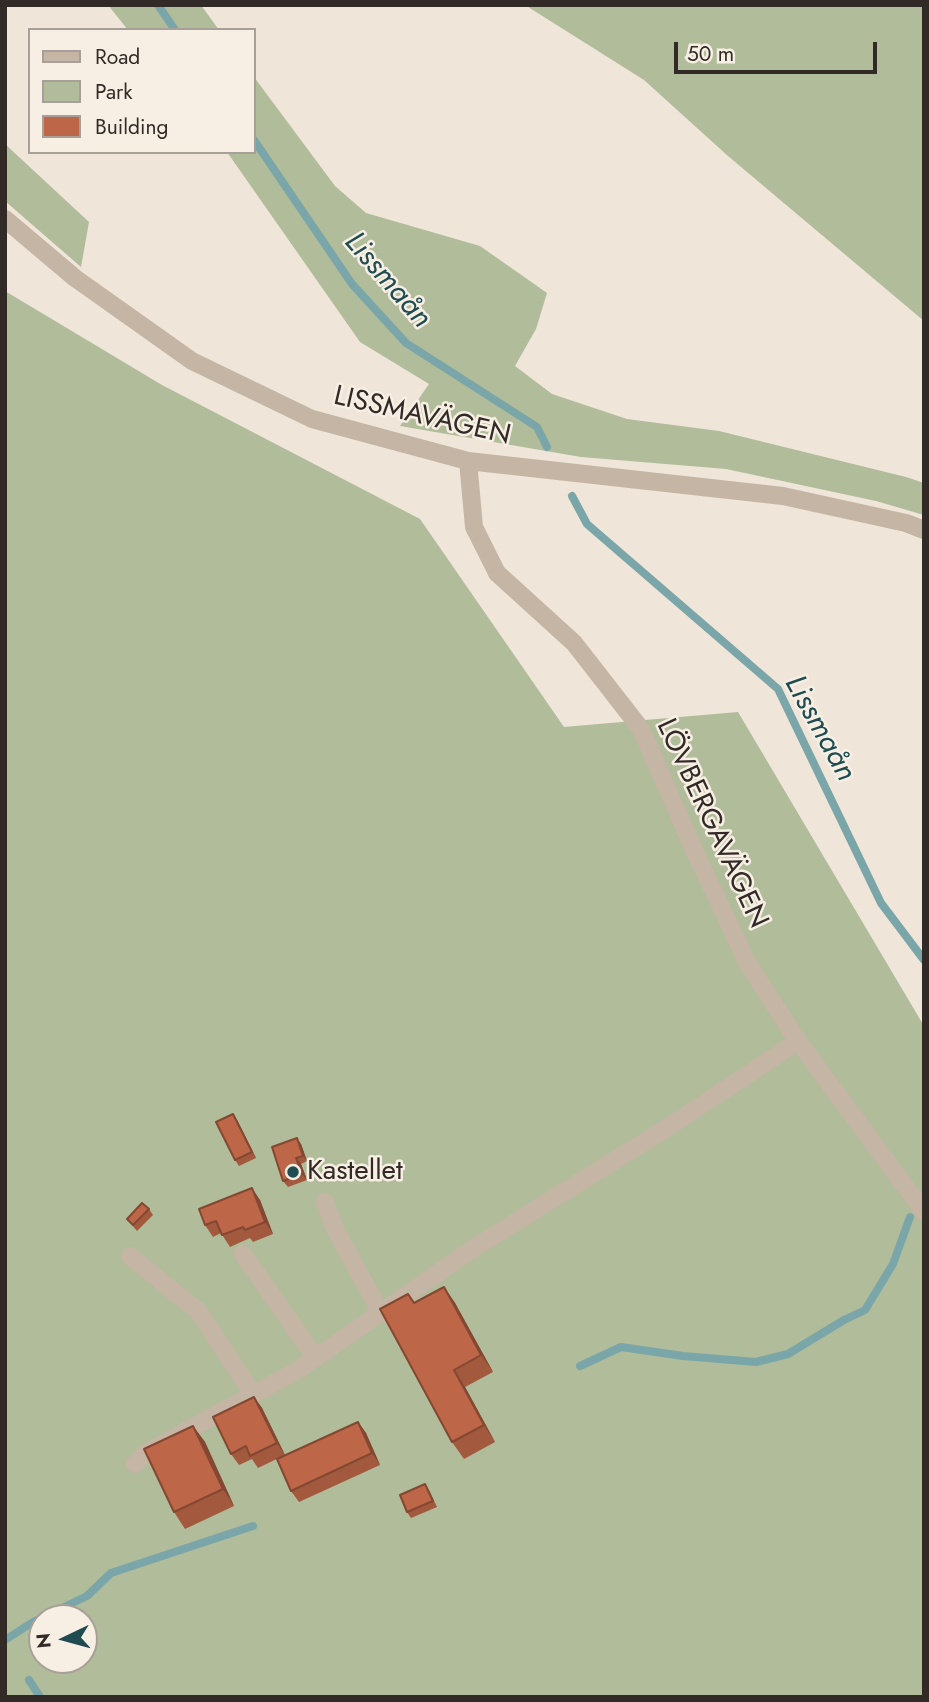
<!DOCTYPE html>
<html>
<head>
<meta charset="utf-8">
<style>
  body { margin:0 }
  #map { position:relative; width:929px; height:1702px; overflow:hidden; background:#efe5d8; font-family:Jost,sans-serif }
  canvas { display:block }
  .frame { position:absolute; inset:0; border:7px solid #322a26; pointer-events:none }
  .legend { position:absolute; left:28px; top:28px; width:228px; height:126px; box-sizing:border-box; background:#f7efe4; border:2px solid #a8a098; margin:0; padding:9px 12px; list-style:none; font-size:21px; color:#322a26 }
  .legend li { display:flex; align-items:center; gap:14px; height:35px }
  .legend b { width:35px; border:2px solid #a8a098 }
  .north { position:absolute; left:28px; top:1604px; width:70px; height:70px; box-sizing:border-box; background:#f7efe4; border:2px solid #a8a098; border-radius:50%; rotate:265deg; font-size:19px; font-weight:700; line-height:28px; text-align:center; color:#322a26 }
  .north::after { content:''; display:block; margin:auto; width:24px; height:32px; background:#1f4c50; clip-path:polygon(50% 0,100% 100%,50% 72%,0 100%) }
  .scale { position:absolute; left:674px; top:42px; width:203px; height:32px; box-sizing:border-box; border:4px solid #322a26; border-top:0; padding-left:9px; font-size:21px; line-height:24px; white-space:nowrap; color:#322a26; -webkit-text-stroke:5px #f7efe4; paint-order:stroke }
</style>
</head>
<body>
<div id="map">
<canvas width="929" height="1702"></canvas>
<div class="frame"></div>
<ul class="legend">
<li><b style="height:9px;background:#c5b5a5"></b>Road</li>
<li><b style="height:19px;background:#b0bc9a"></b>Park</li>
<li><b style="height:19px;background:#bd6748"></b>Building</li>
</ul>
<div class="north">N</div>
<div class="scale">50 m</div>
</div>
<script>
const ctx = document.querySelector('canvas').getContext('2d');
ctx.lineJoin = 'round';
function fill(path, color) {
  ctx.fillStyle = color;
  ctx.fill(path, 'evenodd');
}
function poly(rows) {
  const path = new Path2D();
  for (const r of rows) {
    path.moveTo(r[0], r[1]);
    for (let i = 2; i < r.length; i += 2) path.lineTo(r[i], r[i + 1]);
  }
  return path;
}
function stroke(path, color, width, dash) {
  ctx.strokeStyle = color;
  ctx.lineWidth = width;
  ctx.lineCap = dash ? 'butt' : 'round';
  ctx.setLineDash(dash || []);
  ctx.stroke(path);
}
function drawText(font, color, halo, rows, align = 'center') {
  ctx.font = font + ' Jost,sans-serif';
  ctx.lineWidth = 5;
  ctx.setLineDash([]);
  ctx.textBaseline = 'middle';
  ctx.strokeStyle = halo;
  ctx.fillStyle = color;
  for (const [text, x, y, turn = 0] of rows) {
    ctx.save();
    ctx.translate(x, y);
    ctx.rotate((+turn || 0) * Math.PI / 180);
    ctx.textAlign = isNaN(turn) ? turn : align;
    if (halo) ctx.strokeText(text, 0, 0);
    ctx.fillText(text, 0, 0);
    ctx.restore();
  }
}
fill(poly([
  [108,5,201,5,219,30,128,30],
  [525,5,924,5,924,321,728,156,644,80],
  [254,77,335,186,366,213,480,246,547,293,536,329,515,366,552,394,627,419,719,431,906,477,924,483,924,515,876,501,726,469,581,457,400,426,429,384,360,342,227,152,254,152],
  [5,144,89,222,81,267,5,201],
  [5,291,162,385,420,519,564,727,738,712,924,1026,924,1697,5,1697],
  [42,1618,84,1618,84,1660,42,1660]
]), '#b0bc9a');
stroke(poly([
  [158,5,175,30],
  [254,140,352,284,406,343,537,427,547,447],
  [572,496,587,524,778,689,881,903,924,960],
  [580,1366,621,1347,683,1356,756,1362,788,1354,844,1320,865,1310,893,1264,910,1217],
  [5,1640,33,1622,87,1596,111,1573,253,1526],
  [29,1680,40,1697]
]), '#7aa6a9', 8);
stroke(poly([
  [5,219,75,278,192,361,312,419,468,461,783,496,906,523,924,530],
  [468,461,474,527,497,573,574,643,641,729,694,850,748,964,798,1041,924,1212],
  [325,1202,336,1231,380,1311],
  [243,1254,315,1357],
  [130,1256,199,1312,253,1394],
  [135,1464,146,1453,298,1370,474,1248,673,1124,798,1041]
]), '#c5b5a5', 18);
fill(poly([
  [237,1120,256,1158,239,1166,235,1160],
  [301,1144,307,1161,301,1164,307,1180,288,1187,283,1181],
  [260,1200,273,1234,253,1242,250,1238,230,1247,221,1233,213,1237,205,1225],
  [149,1209,153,1215,137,1231,127,1219],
  [444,1287,455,1303,493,1372,465,1387,495,1442,464,1459,452,1442,408,1294,415,1303],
  [254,1397,262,1408,285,1455,258,1468,252,1459,239,1465,231,1454],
  [358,1422,366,1433,380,1465,299,1502,291,1491],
  [193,1426,205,1442,234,1506,185,1529,174,1512],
  [425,1484,429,1490,437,1507,411,1518,407,1512]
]), '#a3593e');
fill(poly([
  [233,1114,237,1120,256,1158,252,1152],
  [297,1138,301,1144,307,1161,303,1156],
  [296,1158,301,1164,307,1180,302,1174],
  [252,1188,260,1200,273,1234,265,1222],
  [444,1287,455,1303,493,1372,481,1355],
  [454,1370,465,1387,495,1442,484,1425],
  [254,1397,262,1408,285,1455,277,1443],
  [358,1422,366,1433,380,1465,372,1453],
  [193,1426,205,1442,234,1506,223,1489]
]), '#844832');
const building = poly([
  [233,1114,252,1152,235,1160,216,1122,233,1114],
  [297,1138,303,1156,296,1158,302,1174,283,1181,272,1147,297,1138],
  [252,1188,265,1222,245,1230,243,1227,222,1235,216,1221,205,1225,199,1209,252,1188],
  [142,1203,149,1209,133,1225,127,1219,142,1203],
  [444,1287,481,1355,454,1370,484,1425,452,1442,380,1309,408,1294,414,1303,444,1287],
  [254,1397,277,1443,250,1456,246,1446,231,1454,213,1417,254,1397],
  [358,1422,372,1453,291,1491,277,1459,358,1422],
  [193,1426,223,1489,174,1512,144,1449,193,1426],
  [425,1484,433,1501,407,1512,400,1495,425,1484]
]);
fill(building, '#bd6748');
stroke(building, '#844832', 2);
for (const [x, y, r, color] of [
  [293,1172,7,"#1f4c50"]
]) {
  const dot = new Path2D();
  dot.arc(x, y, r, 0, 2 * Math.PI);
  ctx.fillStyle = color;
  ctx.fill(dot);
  stroke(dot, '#f7efe4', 2.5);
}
drawText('28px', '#322a26', '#f7efe4', [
  ["LISSMAVÄGEN",422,417,13],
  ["LÖVBERGAVÄGEN",711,824,65]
]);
drawText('28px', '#322a26', '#f7efe4', [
  ["Kastellet",307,1172]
], 'left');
drawText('italic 30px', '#1f4c50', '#f7efe4', [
  ["Lissmaån",387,281,49],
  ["Lissmaån",819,729,61]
]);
</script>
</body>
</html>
